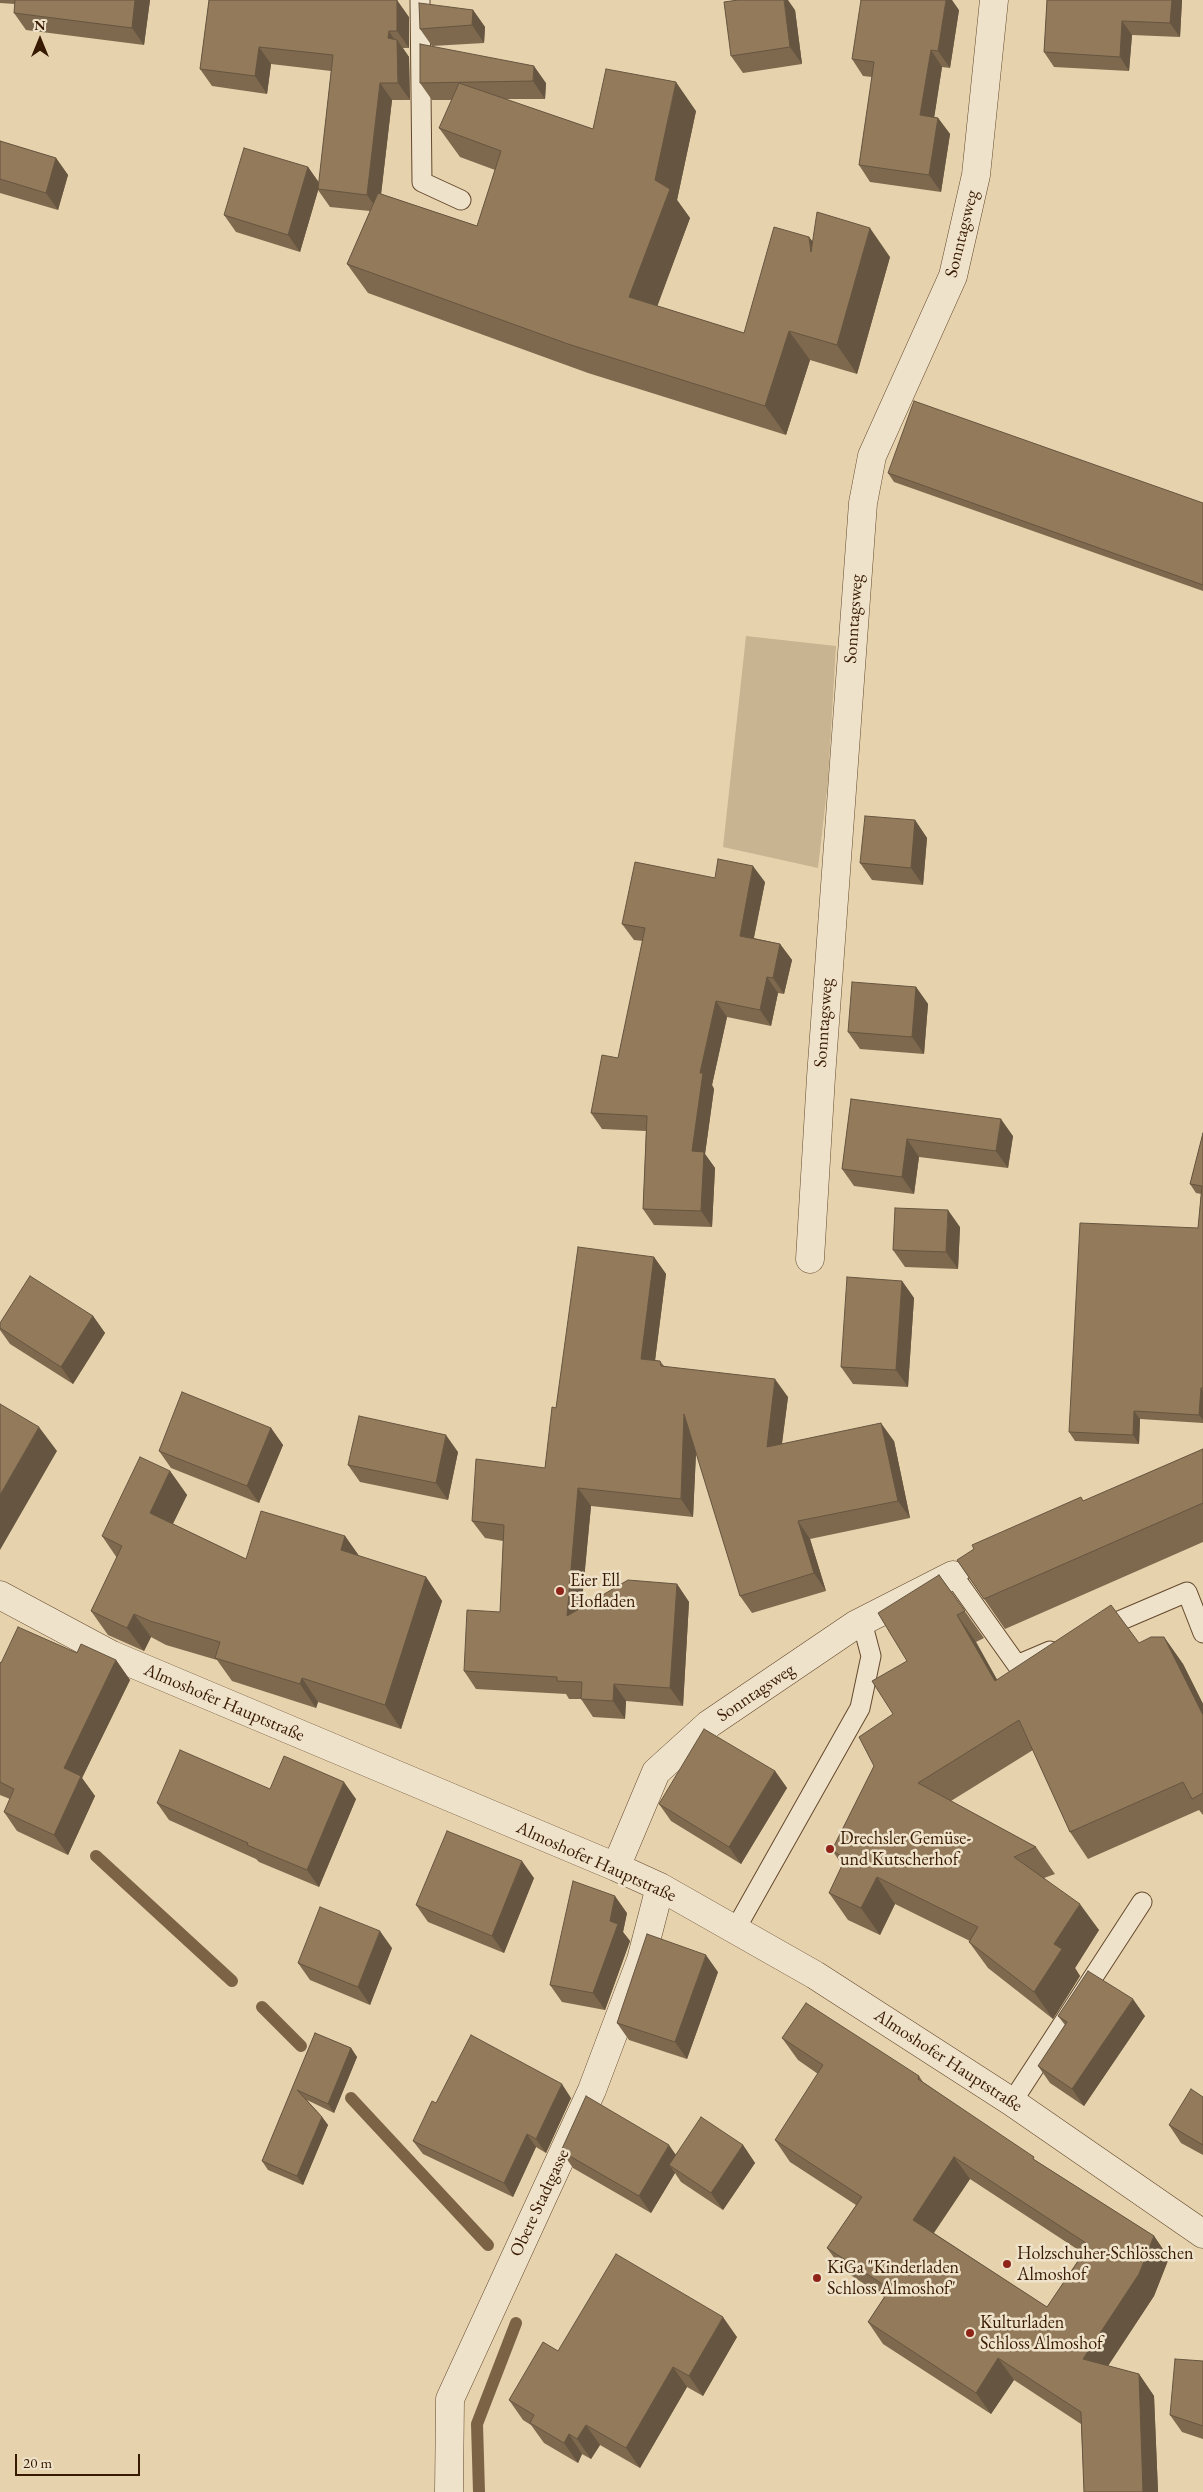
<!DOCTYPE html>
<html>
<head>
<meta charset="utf-8">
<style>
  body { margin:0 }
  #map { position:relative; width:1203px; height:2492px; overflow:hidden; background:#e6d3ad; font-family:"EB Garamond",serif }
  canvas { display:block }
  .north { position:absolute; left:15px; top:15px; width:50px; height:50px; -webkit-text-stroke:4px #efe2ca; paint-order:stroke; rotate:0deg; font-size:14px; font-weight:700; line-height:20px; text-align:center; color:#381a02 }
  .north::after { content:''; display:block; margin:auto; width:18px; height:22px; background:#381a02; clip-path:polygon(50% 0,100% 100%,50% 72%,0 100%) }
  .scale { position:absolute; left:15px; top:2454px; width:125px; height:22px; box-sizing:border-box; border:2px solid #381a02; border-top:0; padding-left:6px; font-size:15px; line-height:18px; white-space:nowrap; color:#381a02; -webkit-text-stroke:4px #efe2ca; paint-order:stroke }
</style>
</head>
<body>
<div id="map">
<canvas width="1203" height="2492"></canvas>
<div class="north">N</div>
<div class="scale">20 m</div>
</div>
<script>
const ctx = document.querySelector('canvas').getContext('2d');
ctx.lineJoin = 'round';
function fill(path, color) {
  ctx.fillStyle = color;
  ctx.fill(path, 'evenodd');
}
function poly(rows) {
  const path = new Path2D();
  for (const r of rows) {
    path.moveTo(r[0], r[1]);
    for (let i = 2; i < r.length; i += 2) path.lineTo(r[i], r[i + 1]);
  }
  return path;
}
function stroke(path, color, width, dash) {
  ctx.strokeStyle = color;
  ctx.lineWidth = width;
  ctx.lineCap = dash ? 'butt' : 'round';
  ctx.setLineDash(dash || []);
  ctx.stroke(path);
}
function drawText(font, color, halo, rows, align = 'center') {
  ctx.font = font + ' "EB Garamond",serif';
  ctx.lineWidth = 5;
  ctx.setLineDash([]);
  ctx.textBaseline = 'middle';
  ctx.strokeStyle = halo;
  ctx.fillStyle = color;
  for (const [text, x, y, turn = 0] of rows) {
    ctx.save();
    ctx.translate(x, y);
    ctx.rotate((+turn || 0) * Math.PI / 180);
    ctx.textAlign = isNaN(turn) ? turn : align;
    if (halo) ctx.strokeText(text, 0, 0);
    ctx.fillText(text, 0, 0);
    ctx.restore();
  }
}
fill(poly([
  [746,636,836,646,828,781,818,868,723,847]
]), '#c8b490');
stroke(poly([
  [96,1856,232,1981],
  [262,2007,301,2046],
  [351,2098,488,2245],
  [479,2492,477,2424,516,2323]
]), '#7d6346', 12);
const lane = poly([
  [420,0,422,182,461,200],
  [963,1570,953,1575,1017,1665,1050,1651],
  [1098,1630,1187,1592,1203,1633],
  [735,1930,860,1708,871,1656,862,1622],
  [1012,2102,1142,1902]
]);
const street = poly([
  [810,1259,821,1077,863,503,872,456,953,276,976,175,994,0],
  [0,1595,112,1655,616,1867,660,1887,815,1975,1012,2102,1203,2234],
  [616,1867,656,1772,709,1724,855,1625,953,1575],
  [449,2492,450,2399,592,2090,641,1960,660,1887]
]);
stroke(lane, '#64482d', 21);
stroke(street, '#64482d', 29);
stroke(lane, '#efe2ca', 19);
stroke(street, '#efe2ca', 28);
fill(poly([
  [0,0,150,0,144,45,26,30,14,13,15,4,0,3],
  [209,0,409,17,409,48,403,48,409,57,410,100,392,100,381,194,477,226,495,170,460,157,439,128,452,100,432,100,420,83,420,44,546,83,545,99,505,99,593,129,696,111,677,200,690,218,657,306,744,333,809,237,813,242,890,257,857,374,810,360,786,435,588,373,368,293,347,264,370,211,330,207,318,190,300,252,236,232,224,215,308,167,319,183,331,71,271,64,267,94,212,86,200,69],
  [1047,0,1182,0,1180,37,1132,35,1129,71,1054,67,1044,52],
  [473,10,485,27,484,43,432,46,420,29],
  [795,10,802,64,743,73,731,56],
  [959,10,950,68,942,67,934,117,938,118,950,134,941,192,870,182,859,165,872,77,863,76,852,59],
  [0,141,56,158,68,175,58,210,0,193],
  [888,473,1203,503,1203,591,894,482],
  [915,820,927,838,923,885,872,880,860,863],
  [715,878,765,882,754,938,780,944,792,960,784,994,778,993,771,1026,727,1017,712,1085,714,1089,705,1154,715,1168,712,1227,654,1225,643,1209,646,1131,602,1129,591,1113,618,1058,643,941,634,940,622,924],
  [916,987,928,1004,924,1054,860,1049,848,1032],
  [851,1099,1013,1136,1008,1168,919,1157,914,1194,854,1186,842,1169],
  [1203,1133,1203,1423,1140,1419,1139,1444,1075,1441,1069,1432,1198,1228,1201,1194,1196,1193,1190,1184],
  [960,1227,958,1269,905,1267,893,1250],
  [654,1257,666,1274,655,1361,660,1361,664,1366,788,1397,782,1444,894,1441,910,1518,810,1539,826,1591,752,1613,740,1596,696,1452,693,1517,591,1506,581,1607,677,1584,689,1602,683,1706,626,1701,625,1719,593,1717,581,1699,569,1699,566,1694,476,1689,464,1671,500,1612,503,1541,485,1538,472,1521,545,1468,556,1408],
  [902,1281,914,1298,908,1387,853,1384,841,1367],
  [93,1316,105,1333,73,1384,10,1344,0,1330,0,1323],
  [271,1428,283,1445,259,1503,171,1468,159,1451],
  [1203,1449,1203,1542,1005,1629,957,1560,1084,1501],
  [458,1452,448,1500,360,1482,348,1465],
  [170,1471,187,1495,173,1524,246,1559,345,1536,359,1556,426,1577,442,1601,401,1729,318,1702,316,1708,232,1681,217,1660,166,1645,151,1637,144,1651,108,1635,91,1611,117,1558,102,1536],
  [939,1575,984,1638,976,1642,997,1680,1164,1637,1183,1664,1203,1704,1203,1815,1199,1810,1088,1859,1070,1832,1033,1750,951,1801,1036,1847,1055,1874,1044,1878,1099,1930,1075,1968,1080,1976,1053,2019,988,1968,969,1942,970,1941,895,1904,880,1935,848,1920,829,1893,842,1865,832,1850,874,1766,893,1714,907,1661],
  [77,1653,116,1660,130,1680,82,1778,95,1796,68,1855,17,1831,4,1812,10,1799,0,1795,0,1662,1,1663],
  [775,1771,787,1788,741,1864,671,1821,659,1804],
  [270,1789,356,1799,319,1887,259,1862,256,1859,169,1820,157,1803],
  [534,1878,504,1953,428,1922,416,1905],
  [627,1913,623,1932,630,1941,605,2010,562,2002,550,1985],
  [392,1948,370,2005,310,1980,298,1963],
  [718,1972,687,2059,629,2040,617,2023],
  [1058,2016,1145,2016,1084,2106,1050,2083,1038,2066,1065,2025],
  [315,2033,351,2048,357,2057,334,2113,307,2100,322,2117,328,2125,303,2185,268,2170,262,2161],
  [782,2038,919,2076,923,2082,1038,2162,1154,2236,1169,2258,1154,2296,1108,2366,1139,2374,1154,2396,1158,2492,1084,2492,1081,2424,1014,2380,991,2414,883,2344,868,2322,884,2297,843,2270,827,2248,856,2205,790,2162,775,2140,818,2074,798,2060],
  [970,2179,1083,2253,1047,2307,934,2233],
  [1203,2097,1203,2155,1181,2143,1169,2125],
  [571,2098,546,2153,536,2147,513,2197,423,2154,413,2141,436,2103],
  [743,2145,755,2163,723,2210,681,2182,675,2173,651,2213,573,2168,561,2151,676,2155],
  [737,2337,703,2396,687,2387,640,2468,600,2445,591,2459,582,2454,578,2463,544,2443,531,2425,523,2420,509,2400,558,2351],
  [1203,2361,1203,2439,1182,2432,1170,2415]
]), '#7e694e');
fill(poly([
  [135,0,150,0,144,45,132,28],
  [397,0,409,17,409,48,397,31],
  [784,0,788,0,795,10,802,64,790,47],
  [946,0,952,0,959,10,950,68,938,51],
  [1172,0,1182,0,1180,37,1170,23],
  [473,10,485,27,484,43,472,25],
  [1122,21,1132,35,1129,71,1120,57],
  [389,31,397,44,397,40,409,57,410,100,398,83,388,38],
  [259,47,271,64,267,94,255,76],
  [931,50,942,67,932,132,920,115],
  [534,66,546,83,545,99,533,81],
  [676,82,696,111,677,200,690,218,650,326,629,297,655,180],
  [380,83,392,100,379,212,367,195],
  [938,118,950,134,941,192,929,175],
  [56,158,68,175,58,210,46,193],
  [308,167,320,184,300,252,288,235],
  [870,228,890,257,857,374,837,345],
  [809,237,830,266,811,252],
  [789,331,810,360,786,435,765,406],
  [915,820,927,838,923,885,911,868],
  [753,866,765,882,751,951,740,936],
  [780,944,792,960,784,994,773,978],
  [767,977,778,993,771,1026,760,1010],
  [916,987,928,1004,924,1054,912,1037],
  [716,1001,727,1017,712,1085,714,1089,705,1154,715,1168,712,1227,701,1211,692,1151,700,1073],
  [1001,1119,1013,1136,1008,1168,996,1151],
  [907,1139,919,1157,914,1194,902,1177],
  [948,1210,960,1227,958,1269,946,1252],
  [654,1257,666,1274,653,1376,641,1359],
  [902,1281,914,1298,908,1387,896,1370],
  [93,1316,105,1333,73,1384,61,1367],
  [775,1379,788,1397,779,1465,767,1447],
  [1201,1388,1203,1391,1203,1420,1199,1415],
  [1134,1411,1140,1419,1139,1444,1133,1435],
  [684,1414,697,1432,693,1517,681,1499],
  [881,1423,894,1441,910,1518,898,1501],
  [39,1427,57,1451,0,1550,0,1495],
  [271,1428,283,1445,259,1503,247,1486],
  [446,1435,458,1452,448,1500,436,1483],
  [170,1471,187,1495,166,1537,150,1513],
  [578,1488,591,1506,579,1634,567,1616],
  [798,1521,810,1539,826,1591,814,1573],
  [345,1536,362,1560,341,1550],
  [426,1577,442,1601,401,1729,385,1705],
  [677,1584,689,1602,683,1706,670,1688],
  [134,1614,151,1637,144,1651,127,1628],
  [957,1615,976,1642,1013,1708,995,1681],
  [1164,1637,1183,1664,1203,1704,1203,1715],
  [116,1660,130,1680,82,1778,95,1796,68,1855,54,1835,64,1768],
  [302,1678,318,1702,316,1708,300,1684],
  [614,1684,626,1701,625,1719,613,1701],
  [775,1771,787,1788,741,1864,729,1847],
  [344,1782,356,1799,319,1887,307,1870],
  [522,1861,534,1878,504,1953,492,1936],
  [877,1877,895,1904,880,1935,861,1908],
  [615,1896,627,1913,623,1932,630,1941,605,2010,593,1993],
  [1080,1904,1099,1930,1075,1968,1080,1976,1053,2019,1034,1992,1054,1944],
  [380,1931,392,1948,370,2005,358,1987],
  [706,1955,718,1972,687,2059,675,2042],
  [1133,1999,1145,2016,1084,2106,1072,2089],
  [351,2048,357,2057,334,2113,328,2104],
  [562,2084,571,2098,546,2153,536,2139],
  [322,2117,328,2125,303,2185,297,2176],
  [527,2134,536,2147,513,2197,504,2183],
  [669,2145,681,2162,669,2165,675,2173,651,2213,639,2196],
  [743,2145,755,2163,723,2210,711,2193],
  [954,2157,970,2179,928,2241,913,2220],
  [1154,2236,1169,2258,1154,2296,1098,2381,1083,2359],
  [723,2317,737,2337,703,2396,689,2376],
  [998,2358,1014,2380,991,2414,976,2393],
  [673,2367,687,2387,640,2468,626,2448],
  [1139,2374,1154,2396,1158,2492,1143,2492],
  [586,2425,600,2445,591,2459,577,2439],
  [569,2434,582,2454,578,2463,564,2443]
]), '#665540');
const building = poly([
  [15,0,135,0,132,28,14,13,15,0],
  [209,0,397,0,397,31,389,31,388,38,397,40,398,83,380,83,367,195,318,189,333,55,259,47,255,76,200,69,209,0],
  [738,0,784,0,790,47,731,56,724,2,738,0],
  [861,0,946,0,938,51,931,50,920,115,938,118,929,175,859,165,874,62,852,59,861,0],
  [1047,0,1172,0,1170,23,1122,21,1120,57,1044,52,1047,0],
  [419,3,473,10,472,25,420,29,419,3],
  [420,44,534,66,533,81,420,83,420,44],
  [606,69,676,82,655,180,670,189,629,297,744,333,774,227,809,237,811,252,817,212,870,228,837,345,789,331,765,406,568,344,347,264,378,193,477,226,501,151,439,128,459,83,593,129,606,69],
  [0,141,56,158,46,193,0,179,0,141],
  [244,148,308,167,288,235,224,215,244,148],
  [914,401,1203,503,1203,585,888,473,914,401],
  [865,816,915,820,911,868,860,863,865,816],
  [718,859,753,866,740,936,780,944,773,978,767,977,760,1010,716,1001,700,1073,703,1073,692,1151,704,1152,701,1211,643,1209,647,1116,591,1113,602,1055,618,1058,645,928,622,924,635,862,715,878,718,859],
  [852,982,916,987,912,1037,848,1032,852,982],
  [851,1099,1001,1119,996,1151,907,1139,902,1177,842,1169,851,1099],
  [1203,1133,1203,1388,1201,1388,1199,1415,1134,1411,1133,1435,1069,1432,1080,1223,1198,1228,1202,1186,1190,1184,1203,1133],
  [895,1208,948,1210,946,1252,893,1250,895,1208],
  [578,1247,654,1257,641,1359,660,1361,661,1366,775,1379,767,1447,881,1423,898,1501,798,1521,814,1573,740,1596,684,1414,681,1499,578,1488,567,1616,628,1580,677,1584,670,1688,614,1684,613,1701,581,1699,582,1682,557,1681,557,1677,464,1671,467,1610,500,1612,504,1525,472,1521,476,1459,545,1468,552,1407,556,1408,578,1247],
  [30,1276,93,1316,61,1367,0,1328,0,1323,30,1276],
  [847,1277,902,1281,896,1370,841,1367,847,1277],
  [182,1392,271,1428,247,1486,159,1451,182,1392],
  [0,1404,39,1427,0,1495,0,1404],
  [359,1416,446,1435,436,1483,348,1465,359,1416],
  [1203,1449,1203,1503,984,1599,957,1560,974,1549,972,1545,1081,1497,1083,1501,1203,1449],
  [140,1457,170,1471,150,1513,246,1559,261,1511,345,1536,341,1550,426,1577,385,1705,302,1678,300,1684,215,1658,220,1642,150,1621,134,1614,127,1628,91,1611,122,1546,102,1536,140,1457],
  [939,1575,965,1611,957,1615,995,1681,1111,1605,1139,1643,1151,1637,1164,1637,1203,1715,1203,1793,1192,1799,1183,1782,1070,1832,1019,1720,918,1783,1036,1847,1014,1857,1080,1904,1054,1944,1062,1949,1034,1992,969,1942,978,1927,877,1877,861,1908,829,1893,845,1859,832,1850,874,1766,859,1737,893,1714,872,1681,907,1661,878,1613,939,1575],
  [18,1627,77,1653,81,1644,116,1660,64,1768,81,1776,54,1835,4,1812,14,1789,0,1782,0,1662,1,1663,18,1627],
  [704,1729,775,1771,729,1847,659,1804,704,1729],
  [180,1750,270,1789,284,1756,344,1782,307,1870,247,1845,248,1843,157,1803,180,1750],
  [447,1831,522,1861,492,1936,416,1905,447,1831],
  [573,1881,615,1896,610,1921,618,1924,593,1993,550,1985,573,1881],
  [320,1907,380,1931,358,1987,298,1963,320,1907],
  [647,1934,706,1955,675,2042,617,2023,647,1934],
  [1088,1971,1133,1999,1072,2089,1038,2066,1067,2022,1058,2016,1088,1971],
  [806,2003,919,2076,918,2079,1034,2157,1033,2159,1154,2236,1139,2274,1083,2359,1139,2374,1143,2492,1084,2492,1081,2412,998,2358,976,2393,868,2322,890,2289,827,2248,862,2197,775,2140,823,2065,782,2038,806,2003],
  [954,2157,1089,2245,1047,2307,913,2220,954,2157],
  [315,2033,351,2048,328,2104,297,2090,322,2117,297,2176,262,2161,315,2033],
  [471,2035,562,2084,536,2139,527,2134,504,2183,413,2141,432,2101,436,2103,471,2035],
  [1191,2089,1203,2097,1203,2145,1169,2125,1191,2089],
  [586,2096,669,2145,639,2196,561,2151,586,2096],
  [701,2117,743,2145,711,2193,669,2165,701,2117],
  [616,2254,723,2317,689,2376,673,2367,626,2448,586,2425,577,2439,569,2434,564,2443,530,2423,534,2415,509,2400,543,2342,558,2351,616,2254],
  [1175,2359,1203,2361,1203,2426,1170,2415,1175,2359]
]);
fill(building, '#927a5b');
stroke(building, '#665540', 1);
for (const [x, y, r, color] of [
  [560,1591,5,"#8f2418"],
  [830,1849,5,"#8f2418"],
  [1007,2264,5,"#8f2418"],
  [817,2278,5,"#8f2418"],
  [970,2333,5,"#8f2418"]
]) {
  const dot = new Path2D();
  dot.arc(x, y, r, 0, 2 * Math.PI);
  ctx.fillStyle = color;
  ctx.fill(dot);
  stroke(dot, '#efe2ca', 2);
}
drawText('18px', '#381a02', '#efe2ca', [
  ["Sonntagsweg",962,234,-76],
  ["Sonntagsweg",854,619,-86],
  ["Sonntagsweg",824,1023,-86],
  ["Sonntagsweg",756,1693,-34],
  ["Almoshofer Hauptstraße",224,1703,23],
  ["Almoshofer Hauptstraße",596,1862,24],
  ["Almoshofer Hauptstraße",948,2061,33],
  ["Obere Stadtgasse",540,2203,-65]
]);
drawText('18px', '#381a02', '#efe2ca', [
  ["Eier Ell",570,1581],
  ["Hofladen",570,1602],
  ["Drechsler Gemüse-",840,1839],
  ["und Kutscherhof",840,1860],
  ["Holzschuher-Schlösschen",1017,2254],
  ["Almoshof",1017,2275],
  ["KiGa \"Kinderladen",827,2268],
  ["Schloss Almoshof\"",827,2289],
  ["Kulturladen",980,2323],
  ["Schloss Almoshof",980,2344]
], 'left');
</script>
</body>
</html>
